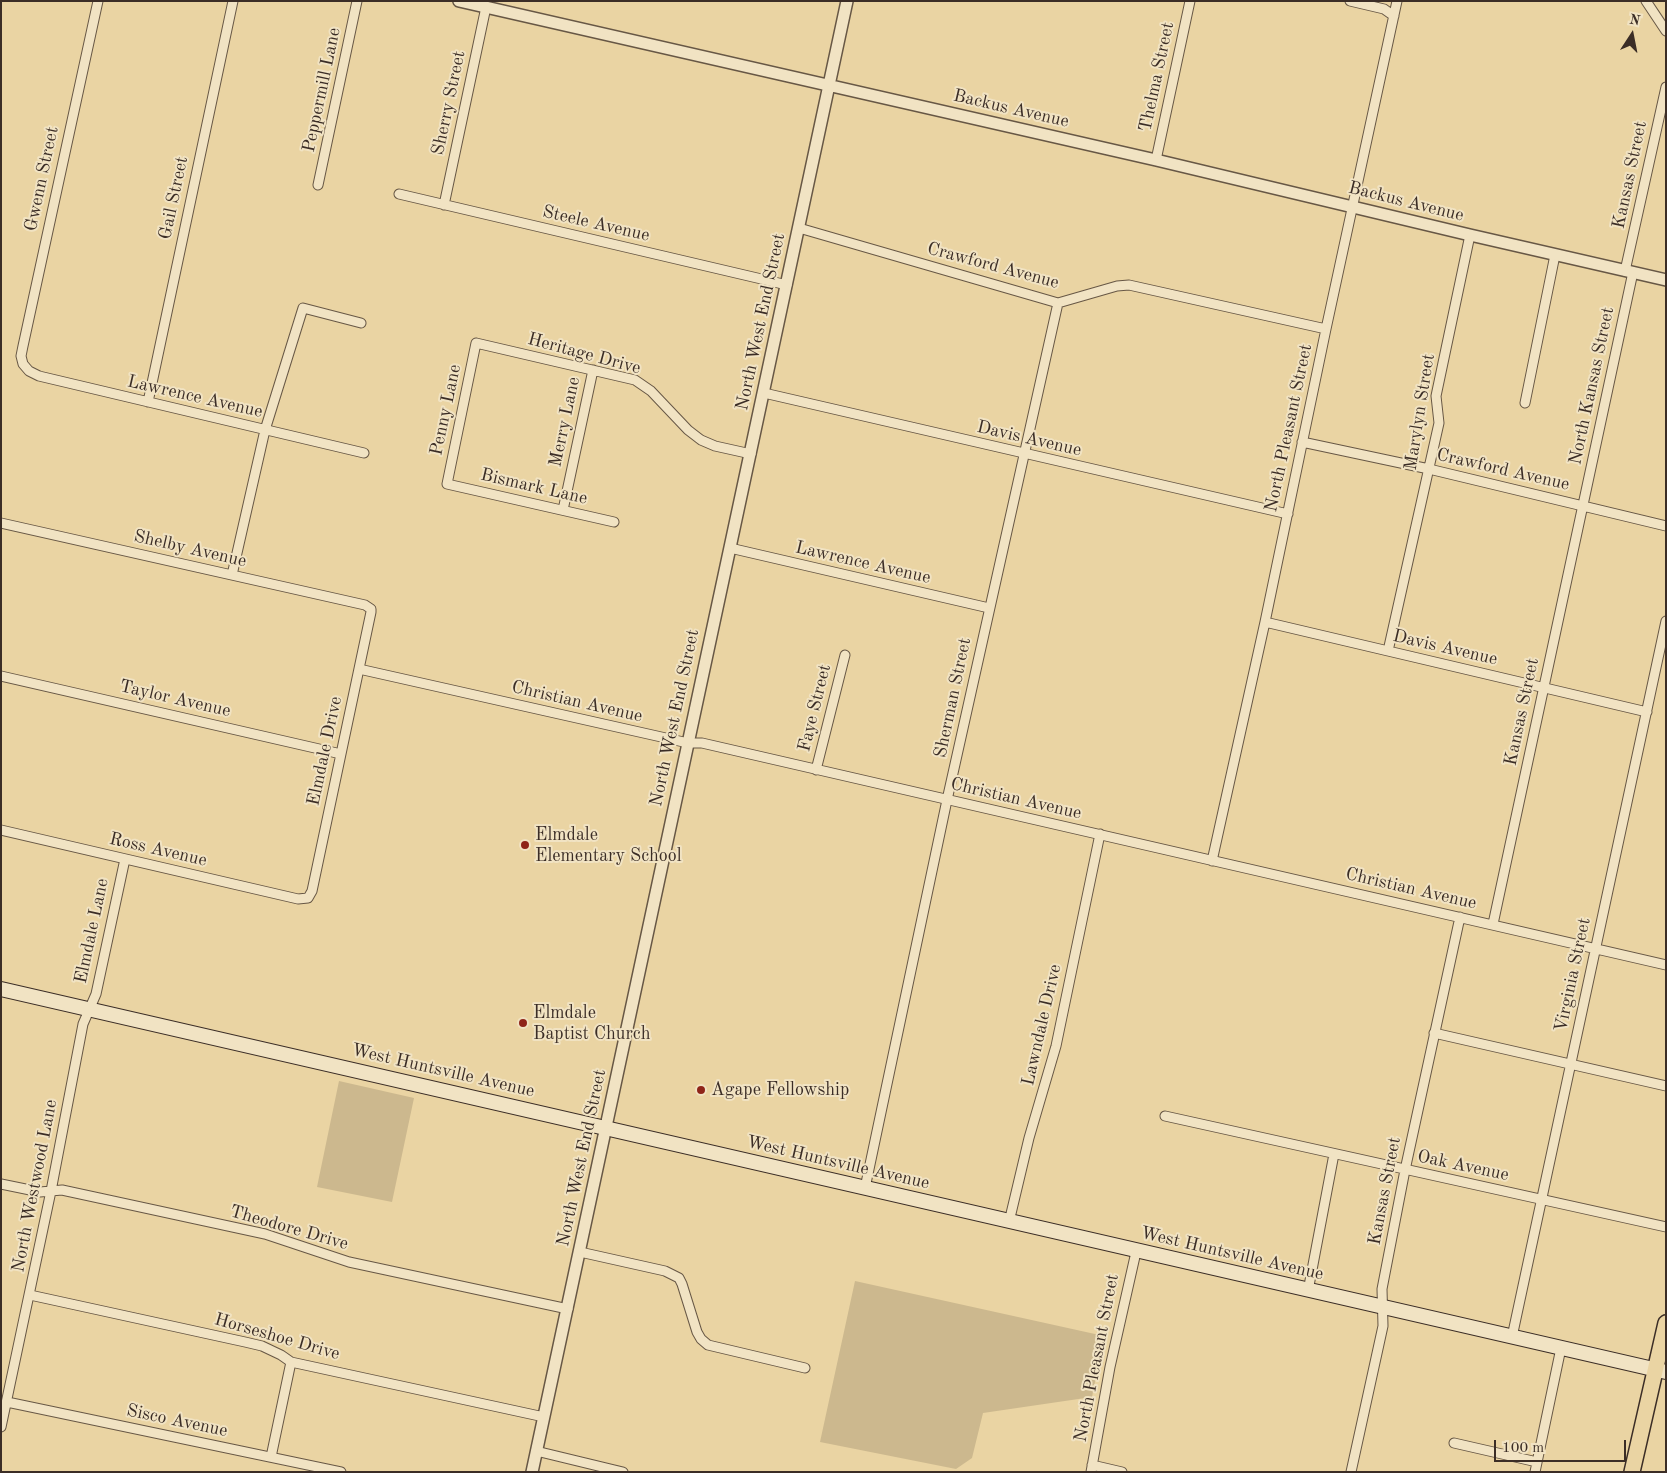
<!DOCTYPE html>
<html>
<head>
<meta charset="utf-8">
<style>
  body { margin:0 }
  #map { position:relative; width:1667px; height:1473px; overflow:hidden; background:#ead4a3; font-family:"Old Standard TT",serif }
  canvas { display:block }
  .frame { position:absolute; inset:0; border:2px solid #3b2d26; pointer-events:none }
  .north { position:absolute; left:1607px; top:10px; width:50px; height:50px; -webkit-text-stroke:4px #f1e3c3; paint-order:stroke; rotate:11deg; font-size:14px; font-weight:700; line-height:20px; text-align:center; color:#3b2d26 }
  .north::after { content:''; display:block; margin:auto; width:18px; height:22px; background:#3b2d26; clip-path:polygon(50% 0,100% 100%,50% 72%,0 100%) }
  .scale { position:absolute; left:1494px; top:1440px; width:132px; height:22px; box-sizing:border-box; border:2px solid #3b2d26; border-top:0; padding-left:6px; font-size:15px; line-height:18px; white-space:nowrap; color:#3b2d26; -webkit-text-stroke:4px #f1e3c3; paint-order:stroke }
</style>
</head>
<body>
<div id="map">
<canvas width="1667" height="1473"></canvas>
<div class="frame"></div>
<div class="north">N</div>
<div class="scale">100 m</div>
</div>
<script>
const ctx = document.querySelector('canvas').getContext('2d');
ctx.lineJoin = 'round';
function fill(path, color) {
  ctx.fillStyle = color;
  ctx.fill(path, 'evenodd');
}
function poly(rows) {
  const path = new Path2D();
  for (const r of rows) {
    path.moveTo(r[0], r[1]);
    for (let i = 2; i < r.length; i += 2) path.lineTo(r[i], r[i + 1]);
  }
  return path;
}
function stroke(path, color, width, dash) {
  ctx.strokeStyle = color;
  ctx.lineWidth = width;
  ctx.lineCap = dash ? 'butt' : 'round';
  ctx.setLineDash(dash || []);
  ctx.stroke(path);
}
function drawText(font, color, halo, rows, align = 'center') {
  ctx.font = font + ' "Old Standard TT",serif';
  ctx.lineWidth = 4;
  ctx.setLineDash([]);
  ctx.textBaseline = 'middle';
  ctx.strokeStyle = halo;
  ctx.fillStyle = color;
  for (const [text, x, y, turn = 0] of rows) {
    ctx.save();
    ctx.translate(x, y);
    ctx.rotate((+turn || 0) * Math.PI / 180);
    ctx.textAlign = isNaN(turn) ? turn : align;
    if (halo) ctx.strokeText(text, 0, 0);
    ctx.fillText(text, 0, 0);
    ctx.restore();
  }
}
fill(poly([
  [339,1081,414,1098,392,1202,317,1187],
  [855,1281,1104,1336,1092,1397,983,1413,972,1458,956,1469,820,1442]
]), '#ccb88e');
const minor = poly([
  [98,1,23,346,21,356,23,364,29,371,39,376,364,453],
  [1350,1,1384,9,1394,16],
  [1646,1,1666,31],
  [1156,160,1190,1],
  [318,185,357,1],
  [399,194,787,285],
  [444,205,486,7],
  [799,228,1058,303,1117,286,1129,285,1326,329],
  [1625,271,1666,87],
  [764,393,1288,514],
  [148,402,233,1],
  [1525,403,1555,255],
  [1302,442,1429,469,1666,526],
  [563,510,593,370],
  [614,522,447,484,476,343,635,380,651,391,688,430,701,440,715,446,751,454],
  [1,523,365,605,371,609,371,612,312,891,308,898,298,899,1,830],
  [730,548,989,608],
  [232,575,265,430,303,308,361,323],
  [1265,622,1647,712],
  [1388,651,1439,423,1436,396,1470,235],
  [359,669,688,743,702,743,1666,965],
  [1,676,341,754],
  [816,770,845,655],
  [1212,861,1265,622,1326,329,1397,1],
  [1493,924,1633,272],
  [1434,1033,1666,1086],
  [1165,1116,1666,1227],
  [1,1184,40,1192,62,1190,265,1234,349,1262,568,1309],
  [865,1188,947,800,1058,303],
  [1009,1222,1029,1138,1056,1046,1100,834],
  [580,1252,665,1271,679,1278,682,1284,697,1332,701,1339,708,1345,805,1368],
  [1308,1291,1334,1154],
  [30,1295,245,1342,262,1346,281,1355,291,1362,544,1417],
  [1512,1337,1666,621],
  [7,1402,341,1472],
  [1,1427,51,1191,83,1024,96,994,125,859],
  [1454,1443,1537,1462],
  [536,1451,623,1472],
  [271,1457,291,1362],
  [1092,1465,1122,1472],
  [1091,1472,1110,1367,1136,1252],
  [1351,1472,1383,1326,1382,1289,1405,1170,1460,917],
  [1535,1472,1561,1348]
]);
const tertiary = poly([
  [459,1,1156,160,1470,235,1666,280],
  [532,1472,847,1]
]);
const secondary = poly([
  [1,989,1666,1372]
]);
const primary = poly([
  [1632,1472,1666,1323]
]);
stroke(minor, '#675745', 11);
stroke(tertiary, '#675745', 14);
stroke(secondary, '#3b2d26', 16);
stroke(primary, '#3b2d26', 18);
stroke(minor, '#f1e3c3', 9);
stroke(tertiary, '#f1e3c3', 11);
stroke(secondary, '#f1e3c3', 14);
stroke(primary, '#ead4a3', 15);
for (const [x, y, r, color] of [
  [525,845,5,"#8f2418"],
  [523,1023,5,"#8f2418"],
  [701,1090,5,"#8f2418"]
]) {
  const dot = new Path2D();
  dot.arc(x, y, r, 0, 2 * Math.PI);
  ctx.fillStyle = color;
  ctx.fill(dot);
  stroke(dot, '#f1e3c3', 2);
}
drawText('18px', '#3b2d26', '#f1e3c3', [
  ["Thelma Street",1157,77,-78],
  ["Peppermill Lane",322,90,-78],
  ["Sherry Street",449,103,-78],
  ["Backus Avenue",1011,109,13],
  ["Kansas Street",1630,175,-78],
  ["Gwenn Street",42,179,-78],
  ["Gail Street",174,198,-78],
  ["Backus Avenue",1406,202,14],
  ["Steele Avenue",596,224,13],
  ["Crawford Avenue",993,266,15],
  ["North West End Street",761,322,-78],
  ["Heritage Drive",584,354,15],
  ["North Kansas Street",1592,386,-78],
  ["Lawrence Avenue",195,397,13],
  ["Penny Lane",446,410,-78],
  ["Marylyn Street",1420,412,-81],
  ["Merry Lane",565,422,-78],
  ["North Pleasant Street",1289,428,-78],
  ["Davis Avenue",1029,439,13],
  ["Crawford Avenue",1503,470,13],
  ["Bismark Lane",534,487,13],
  ["Shelby Avenue",190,549,13],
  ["Lawrence Avenue",863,563,13],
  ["Davis Avenue",1445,648,13],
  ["Sherman Street",953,698,-78],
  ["Taylor Avenue",175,699,13],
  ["Christian Avenue",577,702,13],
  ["Faye Street",815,708,-76],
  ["Kansas Street",1522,712,-78],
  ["North West End Street",675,718,-78],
  ["Elmdale Drive",325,751,-78],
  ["Christian Avenue",1016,799,13],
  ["Ross Avenue",158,850,13],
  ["Christian Avenue",1411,889,13],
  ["Elmdale Lane",92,931,-78],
  ["Virginia Street",1573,975,-78],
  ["Lawndale Drive",1042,1025,-77],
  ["West Huntsville Avenue",443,1071,13],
  ["North West End Street",582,1158,-78],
  ["West Huntsville Avenue",838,1163,13],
  ["Oak Avenue",1463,1166,12],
  ["North Westwood Lane",35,1186,-79],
  ["Kansas Street",1385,1191,-79],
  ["Theodore Drive",289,1228,16],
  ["West Huntsville Avenue",1232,1254,13],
  ["Horseshoe Drive",277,1337,16],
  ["North Pleasant Street",1097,1358,-79],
  ["Sisco Avenue",177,1421,12]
]);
drawText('18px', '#3b2d26', '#f1e3c3', [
  ["Elmdale",535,835],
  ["Elementary School",535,856],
  ["Elmdale",533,1013],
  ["Baptist Church",533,1034],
  ["Agape Fellowship",711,1090]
], 'left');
</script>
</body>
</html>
